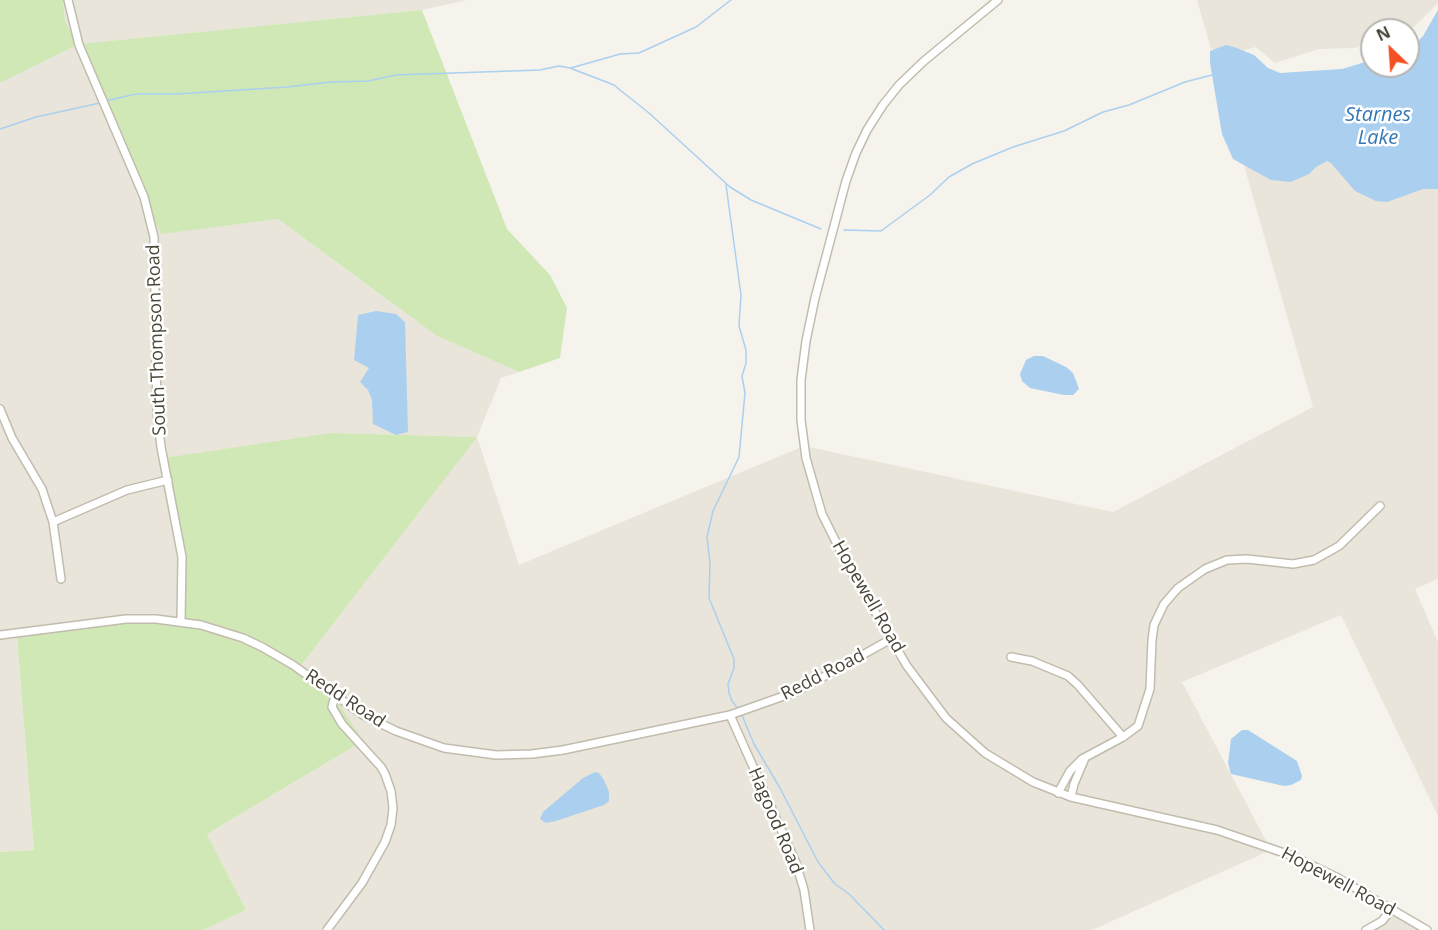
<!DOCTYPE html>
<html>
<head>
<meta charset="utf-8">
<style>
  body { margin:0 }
  #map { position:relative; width:1438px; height:930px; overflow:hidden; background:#f5f3ec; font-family:"Open Sans",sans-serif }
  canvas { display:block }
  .north { position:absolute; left:1360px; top:18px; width:60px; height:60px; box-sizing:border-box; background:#fff; border:2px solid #b7b5b0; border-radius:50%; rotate:335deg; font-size:16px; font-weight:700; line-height:24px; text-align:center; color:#4a4539 }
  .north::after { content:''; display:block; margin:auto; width:21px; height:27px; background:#f45024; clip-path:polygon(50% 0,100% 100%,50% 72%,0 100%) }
</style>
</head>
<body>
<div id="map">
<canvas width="1438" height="930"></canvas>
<div class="north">N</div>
</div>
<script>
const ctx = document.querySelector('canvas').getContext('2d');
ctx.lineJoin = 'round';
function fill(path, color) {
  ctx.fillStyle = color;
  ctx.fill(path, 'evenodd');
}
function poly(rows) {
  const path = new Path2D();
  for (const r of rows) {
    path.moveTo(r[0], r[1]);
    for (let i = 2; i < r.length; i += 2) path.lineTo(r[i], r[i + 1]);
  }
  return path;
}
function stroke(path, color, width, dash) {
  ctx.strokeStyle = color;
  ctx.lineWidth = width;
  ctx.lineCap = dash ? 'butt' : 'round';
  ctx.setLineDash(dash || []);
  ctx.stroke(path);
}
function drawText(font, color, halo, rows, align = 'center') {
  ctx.font = font + ' "Open Sans",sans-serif';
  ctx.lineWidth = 5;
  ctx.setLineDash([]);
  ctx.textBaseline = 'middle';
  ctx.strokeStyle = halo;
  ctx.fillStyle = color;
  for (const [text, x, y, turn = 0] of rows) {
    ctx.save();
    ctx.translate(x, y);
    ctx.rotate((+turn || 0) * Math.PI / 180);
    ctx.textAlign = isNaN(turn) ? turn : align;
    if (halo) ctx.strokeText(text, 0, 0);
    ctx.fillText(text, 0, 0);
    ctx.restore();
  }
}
fill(poly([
  [63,0,467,0,422,10,80,44,161,233,278,219,437,336,519,372,501,378,477,437,519,565,804,446,1113,512,1313,407,1239,148,1336,154,1438,181,1438,579,1415,589,1438,642,1438,816,1341,615,1182,682,1271,850,1092,930,203,930,246,910,207,834,363,741,299,668,476,437,331,433,179,543,180,622,17,637,34,850,0,852,0,83,79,44,65,21],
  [1197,0,1438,0,1438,3,1414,27,1402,30,1372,30,1372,39,1355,48,1319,49,1275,63,1256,47,1234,53,1211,49],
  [1393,915,1422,930,1365,930]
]), '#e9e5da');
fill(poly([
  [0,0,63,0,65,21,79,44,422,10,507,229,550,275,567,308,560,358,519,372,437,336,278,219,161,234,122,150,79,44,0,83],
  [331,433,477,437,299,668,335,698,363,741,207,834,246,910,203,930,0,930,0,852,34,850,17,637,89,621,180,622,179,543,158,459]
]), '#cfe8b6');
fill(poly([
  [1438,10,1438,189,1423,189,1387,202,1376,201,1355,191,1331,163,1327,161,1316,167,1309,174,1291,182,1271,180,1233,159,1222,134,1210,63,1210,51,1226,45,1234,47,1254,55,1268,68,1280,73,1342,69,1372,60,1372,66,1408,66,1408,46,1417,42,1423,36],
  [376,311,396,314,405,322,408,432,396,435,373,424,372,400,368,390,360,382,369,368,354,360,358,315],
  [1034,356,1043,356,1066,367,1073,373,1079,389,1073,395,1064,395,1030,388,1022,381,1020,374,1026,360],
  [1242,730,1248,730,1297,761,1302,776,1301,780,1291,785,1284,786,1231,774,1228,763,1231,739],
  [595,772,599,773,604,780,609,792,609,801,604,805,556,821,546,823,540,819,543,812,583,778]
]), '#abcfef');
stroke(poly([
  [571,68,620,54,639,53,696,27,731,0],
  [105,101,136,94,177,94,287,87,331,82,368,81,396,75,540,70,559,66,570,68,614,85,620,90,649,113,730,187,751,200,821,229],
  [0,129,36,117,100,103],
  [726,185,741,295,739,326,746,350,746,363,742,376,745,393,739,457,713,511,707,537,710,563,709,598,734,659,734,668,728,684,729,693,732,701,738,709],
  [844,230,881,231,930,195,949,177,972,164,1013,147,1064,131,1103,112,1129,105,1185,82,1212,75],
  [741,713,754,744,780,788,818,862,835,884,849,894,884,930]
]), '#abcfef', 1.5);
const minor = poly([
  [68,0,79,45,144,197,154,237,157,413,161,447,182,557,181,621],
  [998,0,924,61,899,85,883,105,867,130,856,153,846,181,815,298,806,341,801,380,801,420,806,458,822,514,848,566,907,666,946,718,985,753,1033,782,1071,797,1217,830,1290,855,1338,878,1427,930],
  [0,409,12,438,42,489,53,522,61,579],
  [53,522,127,490,168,480],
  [0,635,126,619,156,619,201,625,243,638,262,647,293,665,363,715,396,731,444,748,496,755,532,754,563,750,730,715,798,691,891,639],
  [1011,657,1032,661,1068,676,1078,685,1123,737],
  [730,715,796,863,804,890,810,930],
  [1058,793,1070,771,1082,759,1123,737,1138,726,1150,689,1152,640,1154,625,1164,604,1178,588,1205,569,1227,560,1247,559,1293,564,1314,560,1339,546,1380,506],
  [1071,797,1074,784,1085,758],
  [327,930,362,883,385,842,391,825,393,808,391,791,385,774,381,767,342,724,332,707,335,696],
  [1366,930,1382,921,1392,909]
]);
stroke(minor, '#c1bcae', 10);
stroke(minor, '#fff', 7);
drawText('18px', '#4a4539', '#fff', [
  ["South Thompson Road",157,340,-92],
  ["Hopewell Road",868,597,60],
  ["Redd Road",823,675,-27],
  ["Redd Road",345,699,33],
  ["Hagood Road",775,821,67],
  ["Hopewell Road",1338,882,28]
]);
drawText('italic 20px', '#3477b5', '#fff', [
  ["Starnes",1378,115],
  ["Lake",1378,138]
]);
</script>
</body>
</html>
